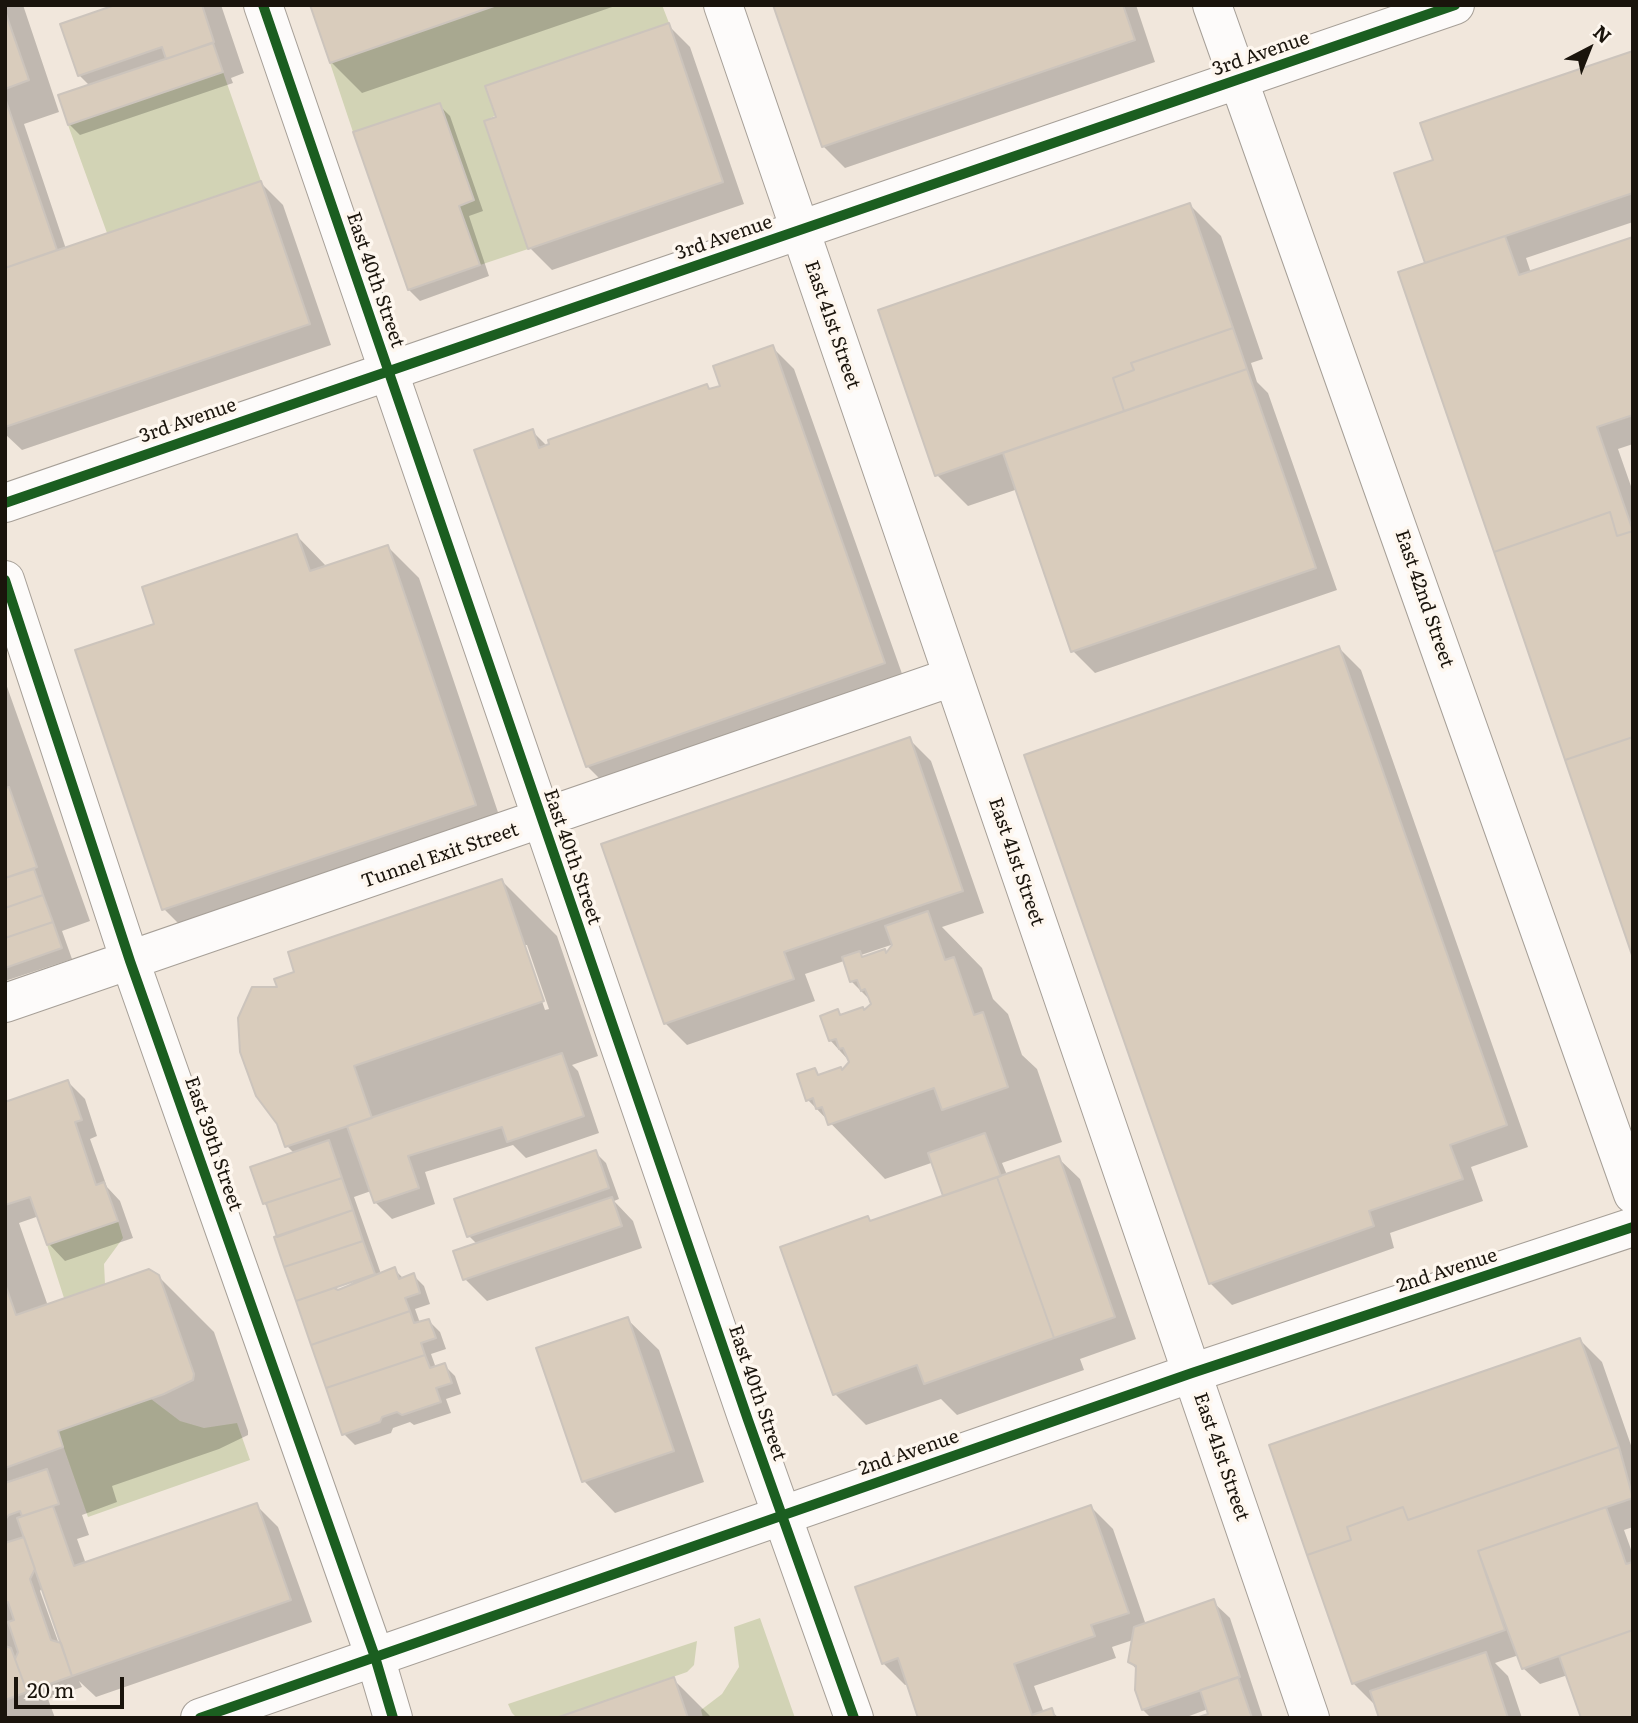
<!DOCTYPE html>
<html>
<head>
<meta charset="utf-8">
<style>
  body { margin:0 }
  #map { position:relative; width:1638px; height:1723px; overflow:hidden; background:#f1e7dc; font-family:Literata,serif }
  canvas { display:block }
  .frame { position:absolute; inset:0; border:7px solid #1a140c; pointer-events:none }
  .north { position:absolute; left:1554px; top:14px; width:70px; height:70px; -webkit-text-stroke:5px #fef7ef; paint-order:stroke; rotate:42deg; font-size:19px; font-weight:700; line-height:28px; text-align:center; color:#1a140c }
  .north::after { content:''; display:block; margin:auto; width:24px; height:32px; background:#1a140c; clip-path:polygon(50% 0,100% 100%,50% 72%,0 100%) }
  .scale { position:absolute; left:14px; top:1677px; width:110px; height:32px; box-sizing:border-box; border:4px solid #1a140c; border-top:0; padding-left:9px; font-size:21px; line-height:24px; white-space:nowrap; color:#1a140c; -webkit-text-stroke:5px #fef7ef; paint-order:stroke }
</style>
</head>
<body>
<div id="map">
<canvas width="1638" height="1723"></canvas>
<div class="frame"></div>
<div class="north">N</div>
<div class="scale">20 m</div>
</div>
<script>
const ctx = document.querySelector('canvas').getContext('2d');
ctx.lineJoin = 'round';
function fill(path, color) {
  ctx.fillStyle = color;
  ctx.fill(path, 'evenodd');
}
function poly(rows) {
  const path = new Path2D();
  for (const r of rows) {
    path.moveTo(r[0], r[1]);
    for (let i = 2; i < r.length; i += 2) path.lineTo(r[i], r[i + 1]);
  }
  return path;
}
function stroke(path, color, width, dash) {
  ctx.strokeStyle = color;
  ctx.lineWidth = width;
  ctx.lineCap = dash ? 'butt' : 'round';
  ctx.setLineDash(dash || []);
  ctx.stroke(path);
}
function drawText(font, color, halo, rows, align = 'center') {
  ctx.font = font + ' Literata,serif';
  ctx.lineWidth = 7;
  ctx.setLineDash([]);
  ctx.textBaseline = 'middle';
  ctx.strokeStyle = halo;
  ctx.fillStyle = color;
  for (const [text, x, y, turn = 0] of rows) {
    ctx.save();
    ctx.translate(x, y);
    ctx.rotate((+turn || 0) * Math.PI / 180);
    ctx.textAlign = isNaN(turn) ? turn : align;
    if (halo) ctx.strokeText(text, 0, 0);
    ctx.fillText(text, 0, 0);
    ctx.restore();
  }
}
fill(poly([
  [497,5,662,5,669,23,485,121,528,249,480,265,459,206,474,200,440,103,353,132,330,63],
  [223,72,261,181,107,233,68,125],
  [118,1221,123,1238,104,1264,105,1284,64,1298,47,1245],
  [151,1399,180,1421,204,1428,237,1423,250,1460,88,1517,58,1431],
  [760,1618,795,1718,703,1718,701,1710,722,1694,739,1667,734,1627],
  [697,1641,694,1665,687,1672,556,1718,517,1718,512,1713,508,1704]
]), '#d2d3b5');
fill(poly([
  [5,5,23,5,59,112,24,124,66,249,261,183,283,205,331,345,22,450,5,434],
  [120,5,221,5,244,73,231,78,233,83,80,135,69,124,90,86,79,75],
  [312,5,618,5,362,93,331,62],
  [775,5,1136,5,1155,62,845,168,823,146],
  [668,25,690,47,744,204,552,270,530,248,498,118],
  [1633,52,1633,222,1526,258,1531,273,1633,238,1633,444,1618,449,1633,492,1633,953,1427,264,1435,161],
  [439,105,450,116,483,211,469,216,489,276,420,301,409,290],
  [1190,205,1221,236,1263,359,1251,363,1257,382,1268,393,1337,590,1095,673,1073,651,1018,489,968,506,937,475],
  [772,347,794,369,906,685,609,788,587,766,532,431,548,447,707,386,711,390,722,387],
  [297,536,327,567,388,547,419,578,506,836,195,940,164,909,156,625],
  [1339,648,1361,670,1528,1147,1471,1167,1483,1201,1390,1233,1394,1248,1232,1305,1210,1283],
  [5,681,90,921,62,931,72,959,5,981],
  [909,739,931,761,984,913,942,927,982,968,993,999,1008,1014,1022,1055,1037,1069,1062,1142,1002,1163,1007,1175,1058,1158,1080,1179,1136,1339,1080,1359,1084,1370,957,1415,941,1399,866,1425,835,1394,868,1218,873,1222,946,1197,934,1162,885,1179,808,1100,815,1070,820,1076,843,1071,851,1063,830,1040,838,1011,843,1016,866,1012,873,1005,871,1001,851,981,844,961,805,974,815,1001,687,1045,665,1023],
  [897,943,887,954,884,951,864,958,861,955],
  [502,881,557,936,598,1056,572,1065,578,1071,599,1133,526,1158,513,1145,425,1172,435,1204,392,1219,375,1202,371,1191,354,1197,381,1274,394,1269,404,1279,413,1275,424,1286,430,1304,415,1309,420,1323,429,1321,440,1332,446,1349,431,1354,436,1368,444,1365,455,1376,461,1394,446,1399,451,1413,414,1425,410,1422,393,1428,391,1433,355,1445,344,1434,270,1209,264,1203,295,1154,287,1146,240,1042,242,1009,253,989,279,988],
  [523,945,527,945,549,1009,545,1010],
  [363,1276,338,1292,329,1287],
  [68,1082,85,1099,97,1136,90,1139,107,1187,120,1201,133,1238,65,1261,49,1244,39,1216,19,1223,48,1306,135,1275,154,1272,214,1332,248,1431,248,1435,219,1449,112,1486,117,1502,82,1515,89,1535,77,1539,86,1564,256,1505,278,1527,312,1622,96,1697,79,1681,82,1687,48,1699,55,1718,5,1718,5,1104],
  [43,1586,65,1650,59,1644,40,1591],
  [595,1152,606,1163,619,1199,614,1201,633,1221,642,1248,487,1301,465,1279,478,1245,469,1236],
  [627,1319,659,1350,704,1482,615,1513,584,1481],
  [1580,1340,1602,1362,1633,1451,1633,1527,1624,1530,1633,1555,1633,1718,1568,1675,1540,1684,1523,1668,1519,1655,1495,1663,1508,1676,1522,1718,1381,1718,1375,1705,1353,1683],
  [1091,1507,1113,1529,1146,1625,1213,1602,1230,1618,1263,1718,1202,1718,1210,1715,1208,1709,1184,1718,1151,1718,1143,1710,1137,1670,1130,1662,1133,1640,1112,1647,1116,1658,1034,1686,1044,1713,1051,1711,1059,1718,920,1718,909,1684,905,1685,883,1663],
  [673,1679,712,1718,562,1718]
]), '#0003');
const building = poly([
  [115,5,202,5,214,42,166,59,162,47,78,76,60,24,115,5],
  [310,5,497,5,330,63,310,5],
  [773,5,1123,5,1135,40,822,147,773,5],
  [5,11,29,80,5,89,5,11],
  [669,23,723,182,528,249,484,121,496,117,485,86,669,23],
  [213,43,223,72,68,125,58,95,213,43],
  [1633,51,1633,193,1425,263,1394,173,1433,160,1420,123,1633,51],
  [5,98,57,250,5,268,5,98],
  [440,103,474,200,459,206,480,265,408,290,353,132,440,103],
  [261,181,310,324,5,427,5,268,261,181],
  [1190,203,1233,328,1131,363,1134,370,1113,378,1124,411,935,476,878,310,1190,203],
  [1505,236,1519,275,1633,237,1633,415,1597,427,1633,531,1617,536,1610,512,1494,552,1398,272,1505,236],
  [1233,328,1247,369,1124,411,1113,378,1134,370,1131,363,1233,328],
  [773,345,885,663,586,767,474,450,533,429,539,448,549,444,548,440,707,384,709,389,720,386,713,366,773,345],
  [1247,369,1316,568,1071,652,1003,453,1247,369],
  [1610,512,1617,536,1633,531,1633,737,1565,760,1494,552,1610,512],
  [297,534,310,571,388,545,476,805,162,910,75,650,154,624,142,587,297,534],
  [1339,646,1507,1125,1450,1145,1463,1179,1369,1211,1374,1226,1209,1284,1024,755,1339,646],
  [910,737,963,891,784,952,794,979,664,1024,601,844,910,737],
  [1633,737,1633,958,1565,760,1633,737],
  [9,787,37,867,5,878,5,788,9,787],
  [34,869,43,895,5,908,5,878,34,869],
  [502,879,544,1001,354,1066,372,1118,285,1147,277,1124,256,1096,240,1052,238,1018,252,987,277,987,274,979,294,972,288,952,502,879],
  [43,895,53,922,5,938,5,908,43,895],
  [928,911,945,960,954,957,974,1015,983,1012,1008,1087,942,1110,934,1088,828,1125,822,1107,816,1109,813,1098,806,1101,797,1074,815,1068,818,1075,841,1067,842,1070,849,1062,843,1048,839,1049,836,1039,829,1041,820,1016,838,1009,840,1015,863,1007,864,1010,871,1004,865,989,861,991,857,980,850,982,842,957,860,951,862,957,885,949,886,953,892,945,885,926,928,911],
  [53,922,62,948,5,968,5,938,53,922],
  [562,1053,584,1116,507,1142,502,1127,408,1156,419,1188,374,1203,347,1126,562,1053],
  [68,1080,82,1120,75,1122,96,1185,104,1182,118,1221,47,1245,30,1197,5,1205,5,1102,68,1080],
  [985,1133,1001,1176,943,1196,928,1153,985,1133],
  [329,1140,342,1178,263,1204,250,1167,329,1140],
  [596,1150,609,1188,467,1237,454,1199,596,1150],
  [1059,1156,1115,1317,1054,1338,997,1177,1059,1156],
  [997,1177,1054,1338,924,1384,917,1365,833,1395,780,1247,868,1216,870,1221,997,1177],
  [342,1178,353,1210,277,1237,266,1203,342,1178],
  [612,1197,622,1226,463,1280,453,1251,612,1197],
  [353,1210,363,1241,284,1267,274,1237,353,1210],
  [363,1241,375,1274,296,1301,284,1267,363,1241],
  [395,1267,399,1279,414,1273,420,1293,405,1298,410,1311,311,1345,296,1301,334,1288,338,1290,395,1267],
  [149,1269,159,1275,194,1374,193,1380,164,1394,58,1431,63,1447,5,1468,5,1284,16,1315,149,1269],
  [410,1311,414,1323,429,1319,436,1338,421,1343,425,1355,326,1388,311,1345,410,1311],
  [628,1317,674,1451,582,1482,536,1348,628,1317],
  [1580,1338,1619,1447,1408,1520,1403,1507,1347,1527,1351,1540,1307,1555,1269,1445,1580,1338],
  [425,1355,430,1368,445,1363,452,1383,436,1388,441,1402,402,1415,397,1412,382,1417,380,1422,342,1435,326,1388,425,1355],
  [1619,1447,1633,1498,1478,1551,1505,1630,1352,1684,1307,1555,1351,1540,1347,1527,1403,1507,1408,1520,1619,1447],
  [47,1469,59,1504,22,1516,20,1511,9,1515,5,1520,5,1483,47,1469],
  [257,1503,291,1600,72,1676,17,1518,53,1506,74,1566,257,1503],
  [1091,1505,1129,1613,1091,1625,1095,1636,1014,1664,1032,1715,1052,1708,1055,1718,918,1718,898,1658,882,1664,855,1587,1091,1505],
  [1606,1507,1626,1564,1633,1562,1633,1630,1522,1669,1478,1551,1606,1507],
  [24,1537,35,1569,30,1579,51,1640,61,1643,72,1676,27,1692,15,1659,18,1652,8,1622,14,1620,8,1602,5,1603,5,1543,24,1537],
  [1214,1599,1240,1677,1142,1710,1135,1690,1136,1666,1128,1662,1134,1627,1214,1599],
  [1633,1630,1633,1718,1581,1718,1559,1656,1633,1630],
  [5,1646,11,1648,27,1692,5,1700,5,1646],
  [1486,1652,1508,1718,1379,1718,1370,1691,1486,1652],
  [674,1677,688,1718,556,1718,674,1677],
  [1238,1677,1252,1718,1196,1718,1208,1714,1200,1690,1238,1677]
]);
fill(building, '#d9ccbc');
stroke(building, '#ccc4bc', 2);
const minor = poly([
  [263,5,748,1420,854,1718],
  [723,5,1310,1718],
  [5,580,130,961,375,1657,393,1718],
  [5,1003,952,677]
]);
const primary = poly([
  [1212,5,1633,1194],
  [5,503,1455,5],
  [200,1718,1192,1373,1633,1227]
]);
stroke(minor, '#a69f97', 40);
stroke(primary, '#a69f97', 40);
stroke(minor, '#fdfbfa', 38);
stroke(primary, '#fdfbfa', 38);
stroke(poly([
  [263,5,748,1420,854,1718],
  [5,503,1455,5],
  [5,580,130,961,375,1657,393,1718],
  [200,1718,1192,1373,1633,1227]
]), '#1b5e20', 10);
drawText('19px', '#1a140c', '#fef7ef', [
  ["3rd Avenue",1261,54,-19],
  ["3rd Avenue",724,238,-19],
  ["East 40th Street",375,280,71],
  ["East 41st Street",832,325,71],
  ["3rd Avenue",188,421,-19],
  ["East 42nd Street",1424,599,71],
  ["Tunnel Exit Street",440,856,-19],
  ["East 40th Street",572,857,71],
  ["East 41st Street",1016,862,71],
  ["East 39th Street",213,1144,71],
  ["2nd Avenue",1447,1271,-18],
  ["East 40th Street",757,1393,71],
  ["2nd Avenue",909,1453,-19],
  ["East 41st Street",1221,1457,71]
]);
</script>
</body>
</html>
